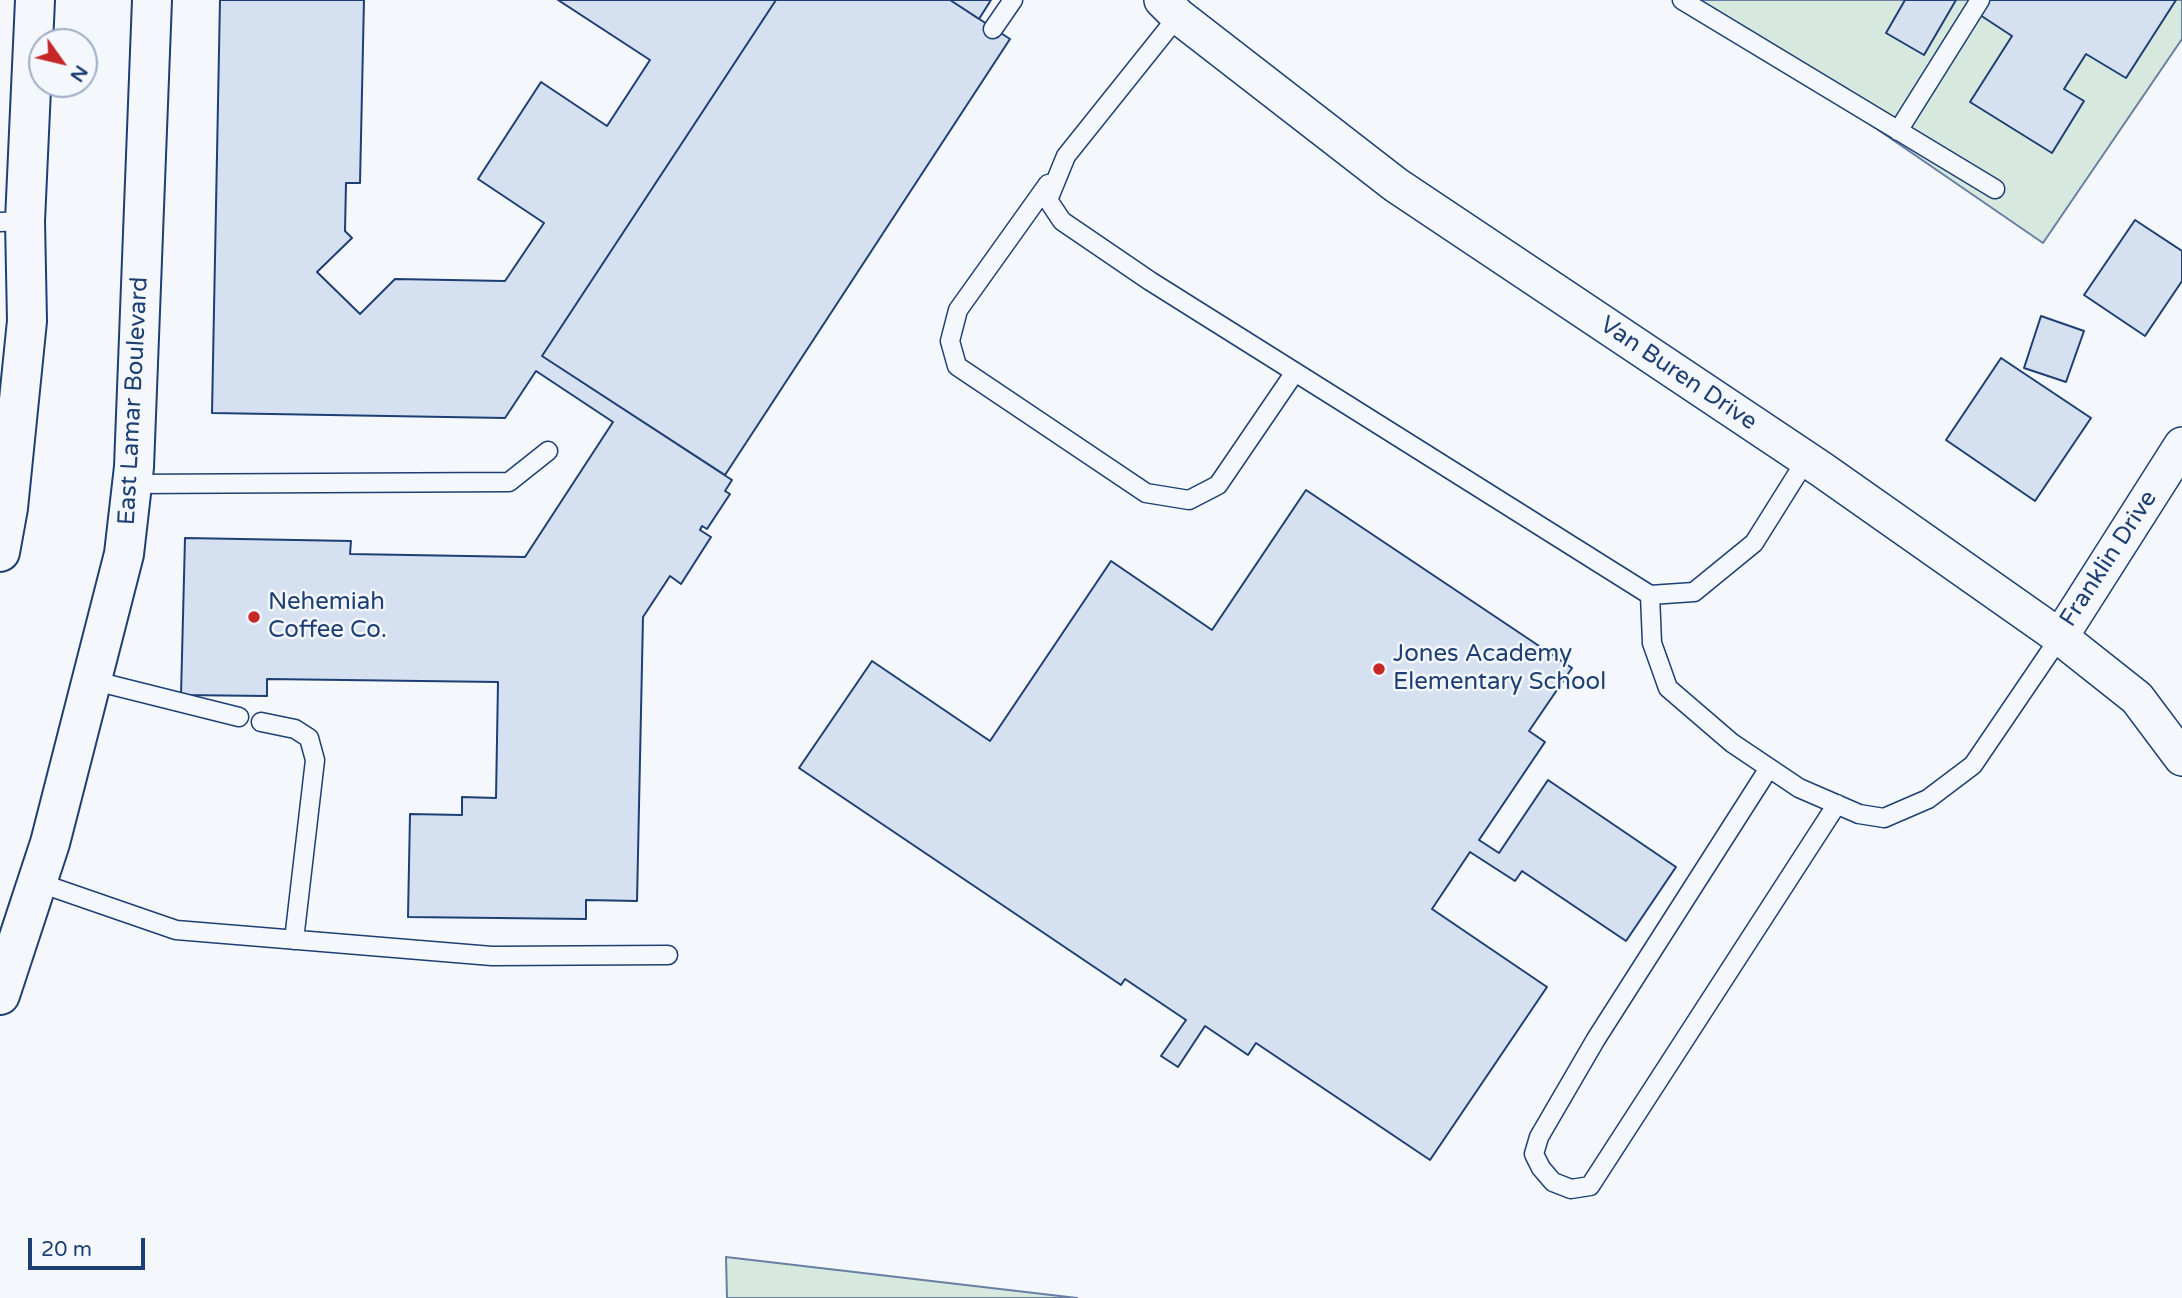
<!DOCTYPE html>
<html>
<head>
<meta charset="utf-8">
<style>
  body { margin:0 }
  #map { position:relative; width:2182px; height:1298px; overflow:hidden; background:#f4f7fb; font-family:"Varela Round",sans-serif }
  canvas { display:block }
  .north { position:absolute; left:28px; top:28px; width:70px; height:70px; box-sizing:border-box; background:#f4f7fb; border:2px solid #9eadc5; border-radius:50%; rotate:124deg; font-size:19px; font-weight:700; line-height:28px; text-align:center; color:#1d3f73 }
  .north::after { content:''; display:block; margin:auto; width:24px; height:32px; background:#c62828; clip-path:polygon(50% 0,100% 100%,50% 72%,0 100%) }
  .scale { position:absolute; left:28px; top:1238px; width:117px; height:32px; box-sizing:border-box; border:4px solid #1d3f73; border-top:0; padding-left:9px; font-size:21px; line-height:24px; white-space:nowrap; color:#1d3f73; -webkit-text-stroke:5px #f4f7fb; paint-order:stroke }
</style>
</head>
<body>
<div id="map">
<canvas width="2182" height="1298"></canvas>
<div class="north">N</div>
<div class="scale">20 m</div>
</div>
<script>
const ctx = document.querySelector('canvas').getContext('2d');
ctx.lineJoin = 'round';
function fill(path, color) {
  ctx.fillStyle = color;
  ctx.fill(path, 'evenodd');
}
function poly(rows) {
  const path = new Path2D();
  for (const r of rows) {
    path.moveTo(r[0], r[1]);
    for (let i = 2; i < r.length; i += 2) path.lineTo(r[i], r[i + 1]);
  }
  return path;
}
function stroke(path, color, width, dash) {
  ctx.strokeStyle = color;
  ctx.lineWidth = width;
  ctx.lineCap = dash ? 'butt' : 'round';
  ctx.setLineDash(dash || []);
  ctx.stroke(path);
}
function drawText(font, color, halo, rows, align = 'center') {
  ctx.font = font + ' "Varela Round",sans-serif';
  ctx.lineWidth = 5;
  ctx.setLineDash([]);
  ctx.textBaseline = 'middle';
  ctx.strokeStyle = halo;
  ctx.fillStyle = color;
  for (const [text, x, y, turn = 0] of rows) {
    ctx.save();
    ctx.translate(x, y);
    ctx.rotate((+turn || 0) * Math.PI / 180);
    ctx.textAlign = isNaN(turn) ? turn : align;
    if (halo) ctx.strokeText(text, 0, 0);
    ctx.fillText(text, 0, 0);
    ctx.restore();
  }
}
const green = poly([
  [1689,0,2182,0,2182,39,2043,243,1689,0],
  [726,1257,1077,1298,727,1298,726,1257]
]);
fill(green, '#d7e8df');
stroke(green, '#687fa3', 2);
const building = poly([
  [220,0,364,0,360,183,346,183,345,231,352,238,317,272,360,314,395,279,505,281,544,223,478,179,541,82,607,126,650,60,558,0,776,0,542,356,732,480,725,491,730,494,707,529,702,526,700,530,711,537,681,584,670,576,643,617,637,901,586,900,586,919,408,917,410,814,462,815,462,797,496,798,498,682,267,679,267,696,181,695,185,538,351,541,350,554,525,557,613,422,536,371,505,418,212,413,220,0],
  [776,0,950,0,1010,39,725,475,542,356,776,0],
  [950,0,991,0,979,19,950,0],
  [1905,0,1956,0,1924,55,1886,33,1905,0],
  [1989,0,2176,0,2126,78,2086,54,2064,89,2084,101,2052,153,1970,102,2012,36,1980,15,1989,0],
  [2135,220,2182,251,2182,281,2145,336,2084,295,2135,220],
  [2041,316,2084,331,2066,382,2024,368,2041,316],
  [2001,358,2091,418,2035,501,1946,440,2001,358],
  [1306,490,1572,668,1529,731,1545,742,1479,840,1499,853,1548,780,1676,867,1626,941,1522,871,1515,881,1470,852,1432,909,1547,987,1430,1160,1256,1043,1248,1055,1205,1026,1178,1067,1161,1056,1186,1020,1125,979,1121,985,799,768,872,661,990,741,1111,561,1212,630,1306,490]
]);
fill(building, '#d5e0f0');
stroke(building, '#1d3f73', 2);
const lane = poly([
  [1682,0,1995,189],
  [1178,16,1066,156,1048,200,1062,221,1150,281,1650,595,1694,592,1754,543,1806,460],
  [993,29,1013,0],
  [1898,131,1980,0],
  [1048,184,958,310,950,341,957,366,1146,493,1189,500,1218,485,1295,372],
  [0,222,25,221],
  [132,484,509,482,548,451],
  [1650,595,1652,643,1668,688,1732,743,1799,788,1859,814,1884,818,1928,799,1973,765,2060,637],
  [91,680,239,717],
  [261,722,295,729,309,738,315,760,294,940],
  [1769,768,1596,1039,1539,1137,1534,1154,1541,1168,1553,1182,1571,1189,1590,1186,1837,804],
  [37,882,176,930,492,956,668,955]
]);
const street = poly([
  [1162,0,1178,16,1396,185,1821,469,2060,637,2137,698,2182,758],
  [2060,637,2182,445]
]);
const secondary = poly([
  [0,552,8,508,27,321,25,221,35,0],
  [0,995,50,843,124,554,134,467,152,0]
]);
stroke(lane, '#1d3f73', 21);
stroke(street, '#1d3f73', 38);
stroke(secondary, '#1d3f73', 42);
stroke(lane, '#f4f7fb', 18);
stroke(street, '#f4f7fb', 35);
stroke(secondary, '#f4f7fb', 38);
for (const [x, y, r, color] of [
  [254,617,7,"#c62828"],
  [1379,669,7,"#c62828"]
]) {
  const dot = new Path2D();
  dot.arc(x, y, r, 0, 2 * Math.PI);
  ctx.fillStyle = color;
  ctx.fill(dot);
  stroke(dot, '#f4f7fb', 2.5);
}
drawText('24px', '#1d3f73', '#f4f7fb', [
  ["Van Buren Drive",1678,374,34],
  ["East Lamar Boulevard",134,401,-87],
  ["Franklin Drive",2109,559,-57]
]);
drawText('24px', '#1d3f73', '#f4f7fb', [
  ["Nehemiah",268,603],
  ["Coffee Co.",268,631],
  ["Jones Academy",1393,655],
  ["Elementary School",1393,683]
], 'left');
</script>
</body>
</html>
